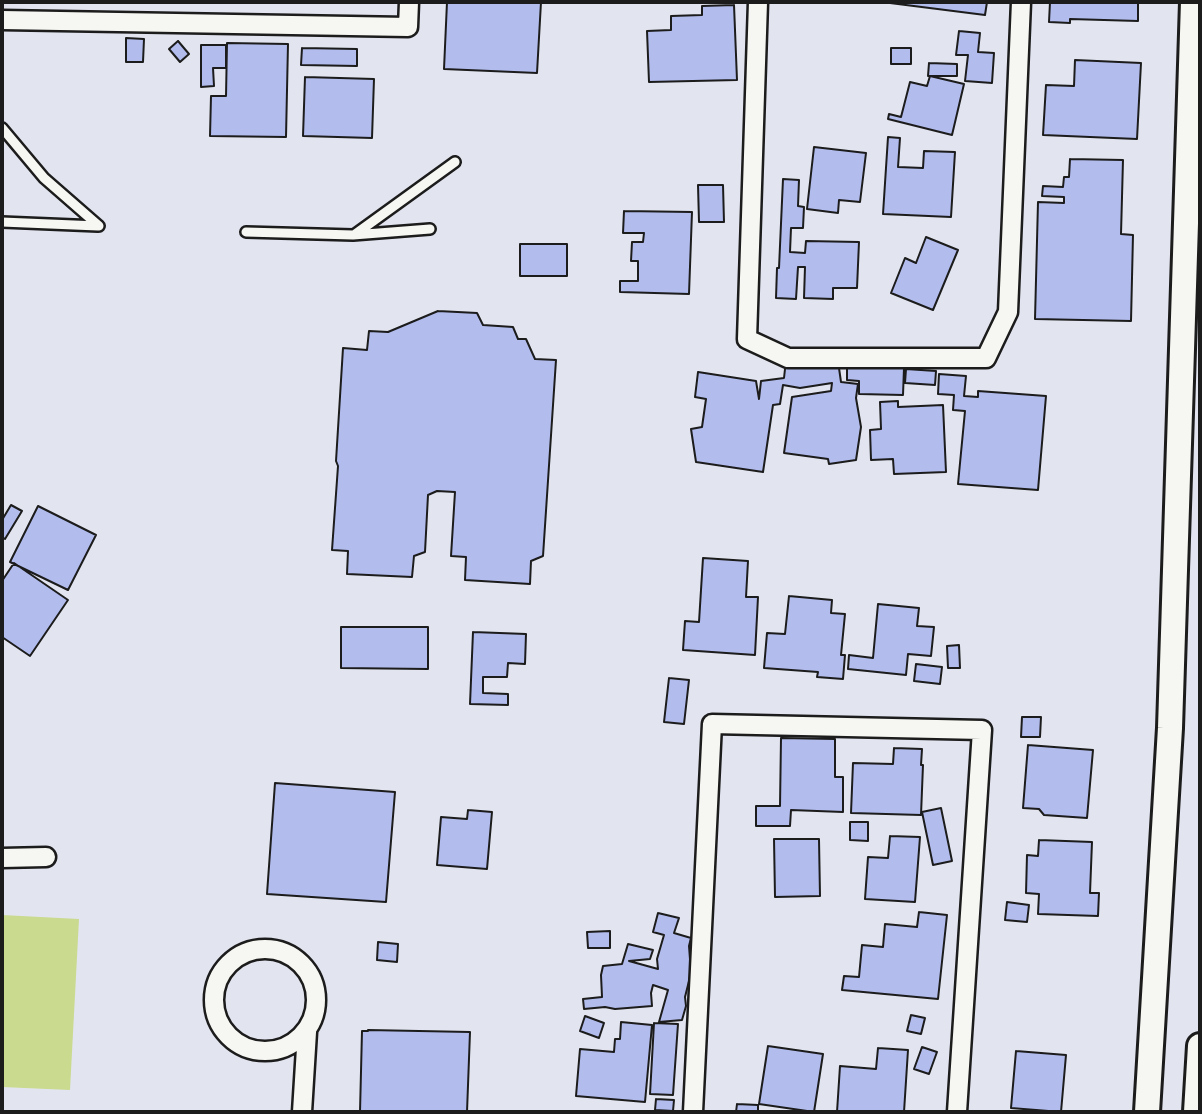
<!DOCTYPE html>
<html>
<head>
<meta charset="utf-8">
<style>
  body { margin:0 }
  #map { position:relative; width:1202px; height:1114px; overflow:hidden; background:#e2e5f0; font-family:Mynerve,sans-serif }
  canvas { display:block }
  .frame { position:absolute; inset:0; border:4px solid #1c1c1c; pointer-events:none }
</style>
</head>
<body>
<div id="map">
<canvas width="1202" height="1114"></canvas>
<div class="frame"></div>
</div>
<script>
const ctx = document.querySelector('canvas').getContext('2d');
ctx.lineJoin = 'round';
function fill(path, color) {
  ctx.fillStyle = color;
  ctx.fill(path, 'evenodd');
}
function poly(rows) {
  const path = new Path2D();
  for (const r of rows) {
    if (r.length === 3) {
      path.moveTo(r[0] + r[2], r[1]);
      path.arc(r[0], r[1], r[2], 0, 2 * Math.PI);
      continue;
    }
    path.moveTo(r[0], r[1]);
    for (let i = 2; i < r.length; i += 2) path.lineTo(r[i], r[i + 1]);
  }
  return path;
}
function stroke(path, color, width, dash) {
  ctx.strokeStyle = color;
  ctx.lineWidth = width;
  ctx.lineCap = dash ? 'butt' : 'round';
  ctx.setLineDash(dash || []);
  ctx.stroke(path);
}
fill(poly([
  [2,915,79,919,70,1090,2,1087]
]), '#cada8e');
const building = poly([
  [447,2,541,2,537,73,444,69,447,2],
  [890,2,987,2,985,15,890,3,890,2],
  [1050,2,1138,2,1138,21,1070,19,1070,23,1049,22,1050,2],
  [734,5,737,80,649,82,647,31,671,30,671,16,702,15,702,6,734,5],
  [959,31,980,33,978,52,994,53,992,83,965,81,968,55,956,55,959,31],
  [126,38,144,39,143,62,126,62,126,38],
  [178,41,189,54,180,62,169,49,178,41],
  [227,43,288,44,286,137,210,136,211,96,226,96,227,43],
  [201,45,226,45,226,68,213,68,214,86,201,87,201,45],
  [302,48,357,49,357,66,301,65,302,48],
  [891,48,911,48,911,64,891,64,891,48],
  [1075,60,1141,63,1137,139,1043,135,1046,85,1074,86,1075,60],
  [929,63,957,64,957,76,928,76,929,63],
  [930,76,964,84,952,135,888,119,889,114,901,117,910,82,927,86,930,76],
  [305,77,374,79,372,138,303,136,305,77],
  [888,137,900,138,898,167,923,168,924,151,955,152,951,217,883,214,888,137],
  [814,147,866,153,860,202,839,200,838,213,807,209,814,147],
  [1070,159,1123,160,1121,234,1133,235,1131,321,1035,319,1038,202,1064,203,1064,197,1042,196,1043,186,1063,187,1064,177,1069,177,1070,159],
  [783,179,799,180,798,206,804,207,803,228,791,228,790,252,805,253,806,241,859,242,857,288,833,288,833,299,804,298,805,267,798,267,796,299,776,298,777,268,779,268,783,179],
  [698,185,723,185,724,222,699,222,698,185],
  [624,211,692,212,689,294,620,292,620,281,638,281,638,261,631,261,632,242,643,242,644,233,623,233,624,211],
  [926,237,958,250,933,310,891,293,905,258,916,263,926,237],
  [520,244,567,244,567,276,520,276,520,244],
  [438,311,477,313,483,325,513,327,518,339,526,339,535,359,556,360,543,556,531,561,530,584,465,580,466,557,451,556,455,492,437,491,428,495,425,552,414,556,412,577,347,574,348,551,332,550,338,466,336,461,343,348,367,350,369,331,388,332,438,311],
  [786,360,839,368,841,382,858,384,856,398,861,427,856,460,829,464,828,459,784,453,792,397,831,391,832,383,800,388,783,385,780,404,773,405,763,472,696,462,691,429,702,427,706,399,695,397,698,372,756,381,759,399,761,381,784,378,786,360],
  [847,367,904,368,903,395,859,394,859,381,847,380,847,367],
  [906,369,936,371,935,385,905,383,906,369],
  [939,374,966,376,964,396,978,397,978,391,1046,396,1038,490,958,484,965,411,953,410,954,395,938,394,939,374],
  [898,401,898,407,943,405,946,472,894,474,893,459,871,460,870,430,881,429,880,402,898,401],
  [11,505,22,511,5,539,2,537,2,520,11,505],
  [38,506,96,535,68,590,10,562,38,506],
  [703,558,748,561,746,597,758,597,755,655,683,650,685,621,699,622,703,558],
  [14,563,68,600,30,656,2,637,2,581,14,563],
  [789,596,832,600,831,613,845,614,841,655,845,655,843,679,817,677,818,672,764,668,767,633,785,634,789,596],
  [878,604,919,608,917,626,934,627,931,656,908,654,906,675,848,669,849,655,873,658,878,604],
  [341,627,428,627,428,669,341,668,341,627],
  [473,632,526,634,525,664,508,663,507,677,483,677,483,693,508,694,508,705,470,704,473,632],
  [959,645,960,668,948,668,947,646,959,645],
  [916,664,942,667,940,684,914,681,916,664],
  [669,678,689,680,684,724,664,722,669,678],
  [1022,717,1041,717,1040,737,1021,737,1022,717],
  [781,738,835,739,835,777,843,777,843,812,791,810,790,826,756,826,756,806,780,806,781,738],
  [1028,745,1093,750,1087,818,1044,815,1039,809,1023,808,1028,745],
  [894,748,922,749,921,765,923,765,921,815,851,813,853,763,893,764,894,748],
  [275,783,395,792,386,902,267,894,275,783],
  [941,808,952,861,933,865,922,812,941,808],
  [468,810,492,812,487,869,437,865,441,817,467,819,468,810],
  [850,822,868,822,868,841,850,840,850,822],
  [890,836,920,837,915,902,865,899,868,857,888,858,890,836],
  [774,839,819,839,820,896,775,897,774,839],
  [1039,840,1092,842,1090,893,1099,893,1098,916,1038,914,1039,894,1026,893,1027,855,1038,856,1039,840],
  [1007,902,1029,905,1027,922,1005,920,1007,902],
  [919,912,947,915,938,999,842,990,844,976,859,977,862,945,883,947,885,924,917,927,919,912],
  [658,913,679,918,674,933,691,938,689,946,691,973,685,997,686,1006,682,1020,659,1022,668,990,653,985,651,993,652,1006,615,1009,605,1007,584,1009,583,999,602,997,601,975,603,966,622,964,628,944,653,950,650,959,629,961,658,969,657,959,664,935,653,932,658,913],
  [610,931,610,948,588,948,587,932,610,931],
  [378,942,398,944,397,962,377,960,378,942],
  [911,1015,925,1018,921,1034,907,1031,911,1015],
  [585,1016,604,1023,599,1038,580,1031,585,1016],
  [621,1022,652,1025,645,1102,576,1096,580,1049,614,1052,615,1039,620,1039,621,1022],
  [654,1023,678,1024,673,1095,650,1094,654,1023],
  [368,1030,470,1032,467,1112,360,1112,362,1031,368,1031,368,1030],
  [768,1046,823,1054,814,1112,759,1104,768,1046],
  [922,1047,937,1052,929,1074,914,1069,922,1047],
  [878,1048,908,1050,904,1112,837,1112,840,1066,876,1069,878,1048],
  [1016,1051,1066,1055,1061,1112,1011,1108,1016,1051],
  [656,1099,674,1100,673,1111,655,1110,656,1099],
  [737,1104,758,1105,758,1112,736,1112,737,1104]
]);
fill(building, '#b2bced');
stroke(building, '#1c1c1c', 2);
const lane = poly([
  [2,128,44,178,99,226],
  [2,222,98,226],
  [246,232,353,235,430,229],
  [354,235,455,162]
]);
const street = poly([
  [758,2,747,339,788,358,986,358,1008,312,1021,2],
  [2,20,408,27,409,2],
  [2,858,46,857],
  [265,1000,51],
  [302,1112,307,1032],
  [693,1112,712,724,982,730,957,1112]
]);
const secondary = poly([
  [1147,1112,1170,728,1193,2],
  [1196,1112,1200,1046]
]);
stroke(lane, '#1c1c1c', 14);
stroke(street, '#1c1c1c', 23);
stroke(secondary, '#1c1c1c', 30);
stroke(lane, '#f6f6f2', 9);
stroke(street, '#f6f6f2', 18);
stroke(secondary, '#f6f6f2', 24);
</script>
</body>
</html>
